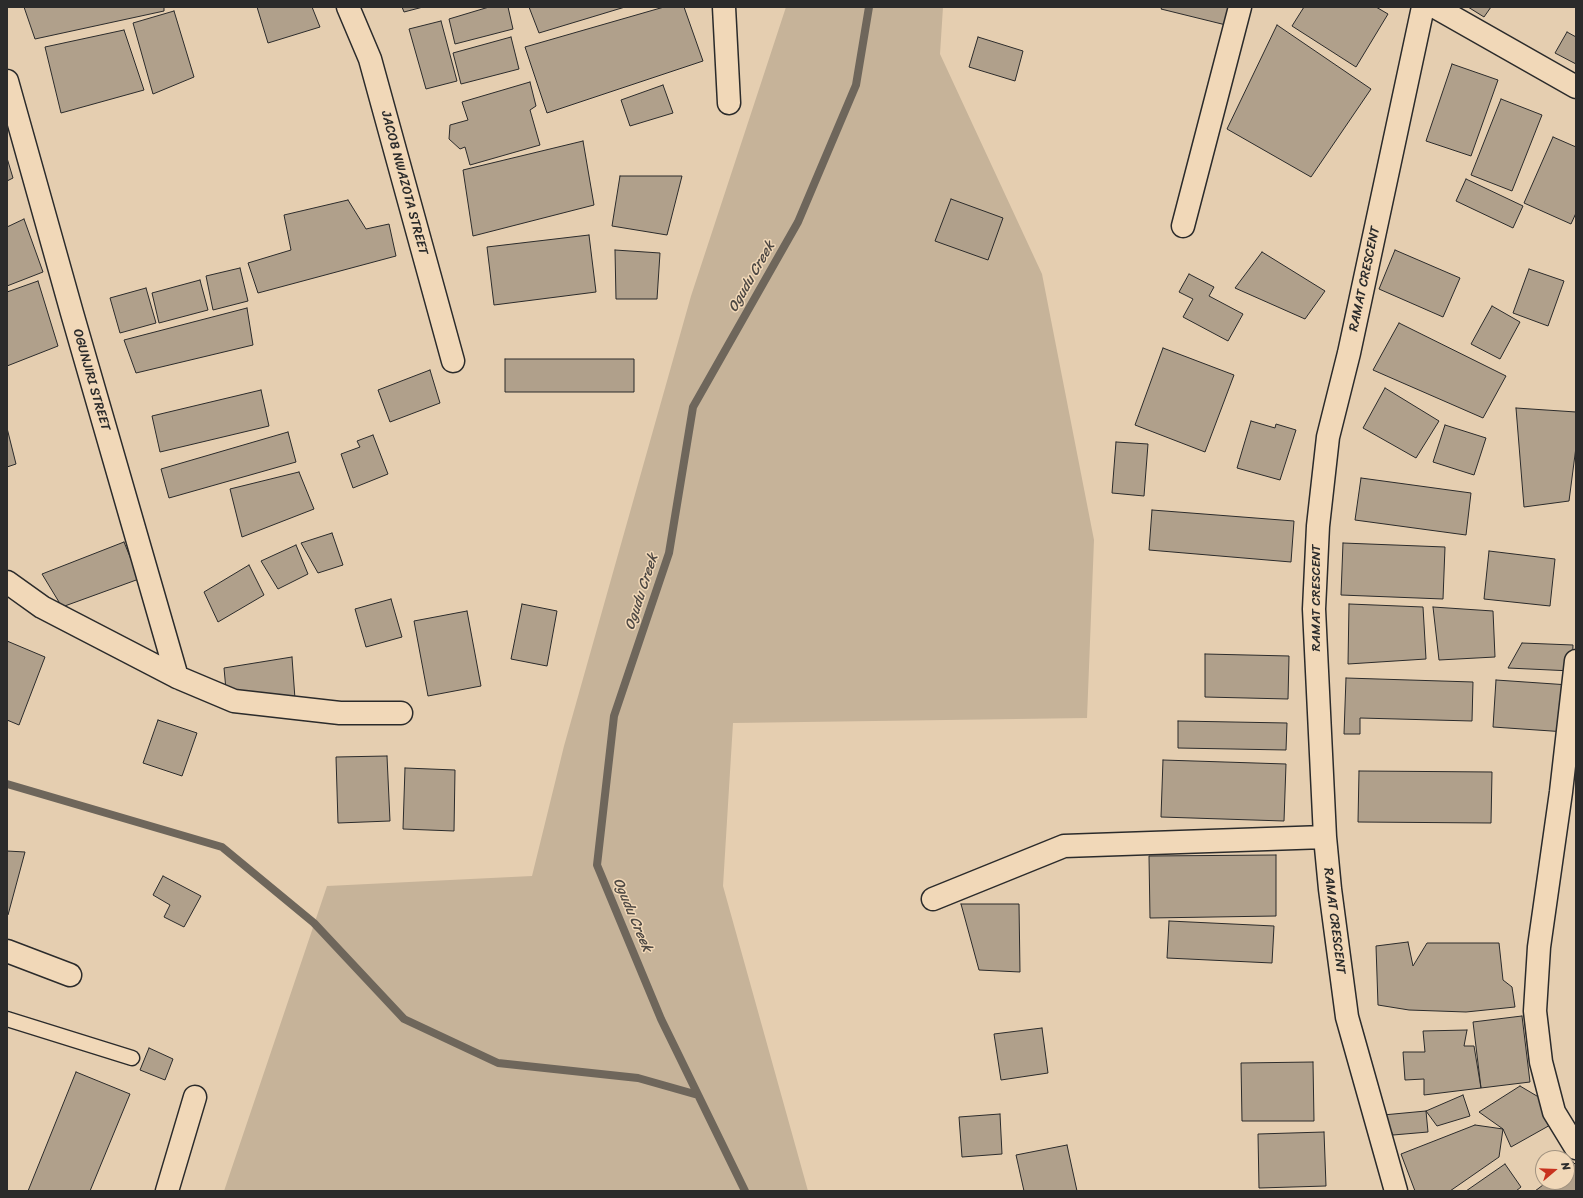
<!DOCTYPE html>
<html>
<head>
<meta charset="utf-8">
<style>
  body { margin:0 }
  #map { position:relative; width:1583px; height:1198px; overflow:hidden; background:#e5ceb0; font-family:Sriracha,sans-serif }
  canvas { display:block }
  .frame { position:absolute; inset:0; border:8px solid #2b2b2b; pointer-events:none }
  .north { position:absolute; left:1535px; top:1150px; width:40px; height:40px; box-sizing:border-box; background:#f1d8b8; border:1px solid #a29380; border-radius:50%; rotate:71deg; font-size:11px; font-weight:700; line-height:16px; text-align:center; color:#2b2b2b }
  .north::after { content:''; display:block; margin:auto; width:14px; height:18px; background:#c8321e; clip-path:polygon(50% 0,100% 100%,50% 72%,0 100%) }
</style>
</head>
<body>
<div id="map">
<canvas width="1583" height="1198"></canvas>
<div class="frame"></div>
<div class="north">N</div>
</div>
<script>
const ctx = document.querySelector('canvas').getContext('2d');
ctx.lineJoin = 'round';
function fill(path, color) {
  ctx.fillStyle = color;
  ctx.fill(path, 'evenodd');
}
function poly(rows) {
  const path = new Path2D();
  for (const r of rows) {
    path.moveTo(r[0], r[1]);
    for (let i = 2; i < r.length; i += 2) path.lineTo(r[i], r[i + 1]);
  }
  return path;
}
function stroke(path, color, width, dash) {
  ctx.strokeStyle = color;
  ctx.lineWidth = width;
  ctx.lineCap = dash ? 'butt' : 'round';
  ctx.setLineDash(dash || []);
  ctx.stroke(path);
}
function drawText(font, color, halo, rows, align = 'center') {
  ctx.font = font + ' Sriracha,sans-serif';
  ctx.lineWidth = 3;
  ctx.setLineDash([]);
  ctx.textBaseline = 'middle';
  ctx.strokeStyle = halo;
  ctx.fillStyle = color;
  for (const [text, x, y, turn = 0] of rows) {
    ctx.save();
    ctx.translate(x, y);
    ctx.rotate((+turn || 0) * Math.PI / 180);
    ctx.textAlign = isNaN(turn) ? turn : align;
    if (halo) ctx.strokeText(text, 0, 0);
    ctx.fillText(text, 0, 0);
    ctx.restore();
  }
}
fill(poly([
  [786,7,943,7,940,54,1042,274,1094,540,1087,718,733,723,723,886,808,1191,224,1191,327,886,532,876,564,746,691,296]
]), '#c6b399');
stroke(poly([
  [7,784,222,847,314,923,404,1019,498,1063,638,1078,698,1095],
  [745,1191,661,1019,597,865,614,716,669,553,693,407,798,222,856,85,869,7]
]), '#6e665b', 8);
const building = poly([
  [24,7,164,7,164,11,35,39,24,7],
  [257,7,312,7,320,27,268,43,257,7],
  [402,7,423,7,404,12,402,7],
  [489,7,508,7,513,29,455,44,449,19,489,7],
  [529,7,625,7,539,33,529,7],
  [664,7,684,7,703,61,547,113,525,47,664,7],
  [1162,7,1235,7,1230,26,1161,9,1162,7],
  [1304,7,1376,7,1388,14,1356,67,1292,26,1304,7],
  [1468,7,1491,7,1484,17,1468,7],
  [174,11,194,77,153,94,133,23,174,11],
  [441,21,457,81,426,89,409,29,441,21],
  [1277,25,1371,89,1311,177,1227,129,1277,25],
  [124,30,144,90,61,113,45,47,124,30],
  [1567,32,1576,37,1576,64,1555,53,1567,32],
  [511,37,519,69,461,84,453,53,511,37],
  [978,37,1023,51,1015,81,969,67,978,37],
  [1452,64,1498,80,1471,156,1426,141,1452,64],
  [530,82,536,106,530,110,540,145,470,165,465,147,460,149,449,139,450,125,468,120,462,102,530,82],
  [663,85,673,113,630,126,621,100,663,85],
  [1501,99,1542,115,1512,191,1471,175,1501,99],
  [1553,137,1576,147,1576,213,1571,224,1524,203,1553,137],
  [583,141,594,205,473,236,463,170,583,141],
  [7,158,13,178,7,181,7,158],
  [620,176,682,176,667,235,612,226,620,176],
  [1466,179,1523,206,1513,228,1456,201,1466,179],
  [951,199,1003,218,988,260,935,241,951,199],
  [348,200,366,229,389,224,396,256,258,293,248,263,291,250,284,215,348,200],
  [24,219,43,272,7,286,7,227,24,219],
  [589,235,596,292,494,305,487,247,589,235],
  [615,250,660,253,657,299,616,299,615,250],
  [1395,250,1460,278,1443,317,1379,289,1395,250],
  [1262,252,1325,291,1305,319,1235,288,1262,252],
  [240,268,248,301,213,310,206,276,240,268],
  [1529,269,1564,281,1548,326,1513,313,1529,269],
  [1189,274,1214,287,1209,296,1243,314,1228,341,1183,317,1193,299,1179,292,1189,274],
  [200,280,208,310,159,323,152,293,200,280],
  [38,281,58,346,7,366,7,292,38,281],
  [146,288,156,323,120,333,110,298,146,288],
  [1492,306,1520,322,1500,359,1471,344,1492,306],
  [247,308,253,345,136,373,124,340,247,308],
  [1399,323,1506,376,1483,418,1373,370,1399,323],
  [1163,348,1234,375,1205,452,1135,425,1163,348],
  [505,359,634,359,634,392,505,392,505,359],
  [430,370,440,403,390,422,378,390,430,370],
  [1385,388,1439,421,1416,458,1363,428,1385,388],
  [261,390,269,426,160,452,152,416,261,390],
  [1516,408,1576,412,1576,447,1569,501,1524,507,1516,408],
  [1251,421,1275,428,1276,424,1296,430,1280,480,1237,468,1251,421],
  [1445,425,1486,438,1474,475,1433,462,1445,425],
  [7,428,16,464,7,467,7,428],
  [288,432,296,462,169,498,161,469,288,432],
  [373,435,388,474,353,488,341,454,360,447,357,441,373,435],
  [1116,442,1148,444,1144,496,1112,493,1116,442],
  [299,472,314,509,242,537,230,489,299,472],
  [1361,478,1471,493,1466,535,1355,520,1361,478],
  [1152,510,1294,521,1291,562,1149,550,1152,510],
  [332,533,343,565,318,573,301,543,332,533],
  [124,542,139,579,62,607,42,574,124,542],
  [1343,543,1445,547,1443,599,1341,595,1343,543],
  [296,545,308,574,278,589,261,561,296,545],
  [1489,551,1555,559,1550,606,1484,599,1489,551],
  [249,565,264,595,218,622,204,592,249,565],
  [391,599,402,637,366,647,355,609,391,599],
  [522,604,557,611,547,666,511,659,522,604],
  [1349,604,1423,607,1426,659,1348,664,1349,604],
  [1433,607,1493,611,1495,657,1439,660,1433,607],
  [467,611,481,686,428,696,414,621,467,611],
  [7,641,45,657,19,725,7,720,7,641],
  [1522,643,1573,645,1572,671,1508,668,1522,643],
  [1205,654,1289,656,1288,699,1205,697,1205,654],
  [292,657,295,699,226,690,224,668,292,657],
  [1346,678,1473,682,1472,721,1360,718,1360,734,1344,734,1346,678],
  [1496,680,1569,685,1566,732,1493,727,1496,680],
  [158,720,197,733,182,776,143,763,158,720],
  [1178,721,1287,723,1286,750,1178,748,1178,721],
  [387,756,390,821,338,823,336,757,387,756],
  [1163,760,1286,764,1284,821,1161,817,1163,760],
  [405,768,455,770,454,831,403,829,405,768],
  [1359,771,1492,772,1491,823,1358,822,1359,771],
  [7,851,25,852,8,915,7,915,7,851],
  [1276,855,1276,916,1150,918,1149,856,1276,855],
  [163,876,201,896,184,927,164,917,170,905,153,895,163,876],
  [961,904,1019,904,1020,972,979,970,961,904],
  [1169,921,1274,926,1272,963,1167,958,1169,921],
  [1408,942,1413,966,1427,943,1499,943,1503,980,1512,987,1515,1007,1466,1012,1409,1010,1378,1005,1376,946,1408,942],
  [1522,1016,1530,1082,1481,1088,1473,1022,1522,1016],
  [1042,1028,1048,1073,1001,1080,994,1034,1042,1028],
  [1467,1030,1464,1046,1474,1046,1481,1088,1424,1095,1424,1079,1405,1080,1403,1052,1425,1052,1423,1031,1467,1030],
  [149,1048,173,1059,165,1080,140,1070,149,1048],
  [1313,1062,1314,1121,1242,1121,1241,1063,1313,1062],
  [76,1072,130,1094,90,1191,28,1191,76,1072],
  [1520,1086,1547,1102,1552,1124,1511,1147,1503,1129,1479,1112,1520,1086],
  [1463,1095,1470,1116,1437,1126,1426,1111,1463,1095],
  [1426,1111,1428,1132,1393,1135,1383,1115,1426,1111],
  [1000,1114,1002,1154,962,1157,959,1117,1000,1114],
  [1475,1125,1503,1129,1499,1157,1450,1191,1415,1191,1401,1154,1475,1125],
  [1324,1132,1326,1186,1259,1188,1258,1134,1324,1132],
  [1067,1145,1077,1191,1024,1191,1016,1155,1067,1145],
  [1573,1162,1576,1165,1576,1191,1535,1191,1547,1182,1567,1182,1567,1167,1573,1162],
  [1505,1164,1521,1187,1516,1191,1466,1191,1505,1164]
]);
fill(building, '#b0a08b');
stroke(building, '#2b2b2b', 1);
const service = poly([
  [7,1019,132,1058]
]);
const minor = poly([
  [348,7,370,59,453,361],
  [724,7,729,103],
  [1435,7,1576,87],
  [7,81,72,313,177,677],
  [1183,226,1240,7],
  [7,582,42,607,177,677,234,701,340,713,401,713],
  [1576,661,1561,792,1539,947,1535,1011,1541,1062,1554,1112,1576,1148],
  [933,899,1064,846,1325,837],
  [7,951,70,975],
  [167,1191,195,1097],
  [1396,1191,1347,1017,1330,889,1325,837,1314,609,1318,526,1328,437,1349,353,1423,7]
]);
stroke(service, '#2b2b2b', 17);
stroke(minor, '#2b2b2b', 25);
stroke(service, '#f1d8b8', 14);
stroke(minor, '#f1d8b8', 22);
drawText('13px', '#2b2b2b', '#f1d8b8', [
  ["JACOB NWAZOTA STREET",404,183,75],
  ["RAMAT CRESCENT",1365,279,-78],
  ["OGUNJIRI STREET",91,380,74],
  ["RAMAT CRESCENT",1317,598,-90],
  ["RAMAT CRESCENT",1334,921,83]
]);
drawText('italic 14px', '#4d4843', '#f1d8b8', [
  ["Ogudu Creek",752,277,-60],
  ["Ogudu Creek",642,592,-72],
  ["Ogudu Creek",632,915,67]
]);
</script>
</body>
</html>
